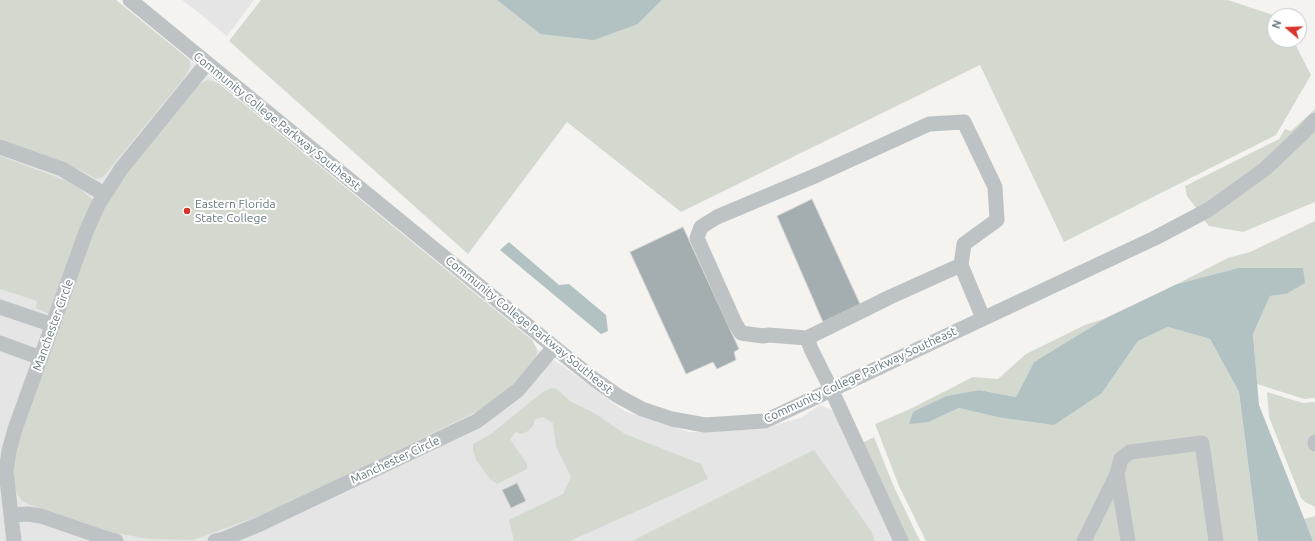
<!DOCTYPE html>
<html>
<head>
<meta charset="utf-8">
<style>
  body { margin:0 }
  #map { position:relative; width:1315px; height:541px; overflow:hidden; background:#f4f3f0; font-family:Ubuntu,sans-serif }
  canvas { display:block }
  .north { position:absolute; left:1267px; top:8px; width:40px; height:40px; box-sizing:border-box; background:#fff; border:1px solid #c1c9cc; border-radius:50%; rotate:289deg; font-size:11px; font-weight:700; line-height:16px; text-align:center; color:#647880 }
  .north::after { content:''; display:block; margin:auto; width:14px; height:18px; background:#d9342a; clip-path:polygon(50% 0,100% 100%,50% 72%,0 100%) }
</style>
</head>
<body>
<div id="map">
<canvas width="1315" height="541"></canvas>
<div class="north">N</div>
</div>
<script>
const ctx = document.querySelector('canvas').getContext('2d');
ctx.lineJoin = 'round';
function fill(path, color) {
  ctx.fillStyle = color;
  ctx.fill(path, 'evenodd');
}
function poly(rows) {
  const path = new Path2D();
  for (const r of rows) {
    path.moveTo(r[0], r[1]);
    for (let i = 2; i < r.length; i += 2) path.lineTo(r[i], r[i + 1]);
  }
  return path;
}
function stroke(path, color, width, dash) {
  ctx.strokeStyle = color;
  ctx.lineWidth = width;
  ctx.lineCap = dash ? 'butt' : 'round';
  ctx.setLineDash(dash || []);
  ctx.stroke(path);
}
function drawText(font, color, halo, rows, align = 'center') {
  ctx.font = font + ' Ubuntu,sans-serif';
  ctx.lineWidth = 4;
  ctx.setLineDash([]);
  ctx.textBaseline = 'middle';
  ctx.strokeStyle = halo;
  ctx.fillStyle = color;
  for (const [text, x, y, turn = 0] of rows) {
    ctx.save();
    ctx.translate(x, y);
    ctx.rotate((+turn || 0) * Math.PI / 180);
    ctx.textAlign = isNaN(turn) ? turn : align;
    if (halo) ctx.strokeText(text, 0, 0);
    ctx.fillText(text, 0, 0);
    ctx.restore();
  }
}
fill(poly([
  [0,0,116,0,532,340,537,349,563,366,624,411,689,432,763,429,802,417,820,405,832,410,842,424,894,541,0,541],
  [182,0,254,0,227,36,198,12]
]), '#e4e5e4');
fill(poly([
  [0,0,116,0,190,60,190,67,184,78,103,177,96,179,82,171,63,163,0,140],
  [261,0,497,0,540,34,638,24,662,0,1228,0,1276,16,1275,40,1293,40,1311,75,1276,135,1064,242,980,65,681,212,567,122,468,254,229,41],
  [208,80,218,83,532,340,537,349,536,357,509,388,482,409,267,513,193,540,149,539,110,532,28,504,21,500,16,492,14,483,14,460,19,439,93,230,110,198,134,163,199,84],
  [1315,109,1315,111,1300,128,1261,165,1197,209,1187,196,1185,186,1279,139,1285,129,1291,131],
  [1315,128,1315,202,1243,232,1209,226,1203,219],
  [0,156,75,184,93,200,49,314,36,308,37,301,0,289],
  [1315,221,1315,398,1304,399,1257,384,1253,333,1270,296,1286,294,1238,268,1177,284,1228,258,1250,252],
  [1106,318,1034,362,1016,397,979,390,946,396,914,412,929,422,959,408,997,417,1102,393,1138,341,1168,327,1210,339,1239,392,1258,541,926,541,899,486,875,424,908,410,973,377,998,379,1026,354,1085,325],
  [552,388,557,389,570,401,594,413,625,434,701,464,708,479,570,541,514,541,509,520,563,494,571,477,556,447,553,423,543,417,535,419,533,426,528,431,522,434,516,432,510,439,527,464,527,469,497,484,490,479,476,460,473,450,473,444,491,434,544,391],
  [1267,392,1303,403,1314,402,1315,403,1315,507,1305,502,1301,498,1269,417],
  [874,437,894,487,920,541,907,541,862,443],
  [814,450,871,531,875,541,632,541],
  [1315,516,1315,541,1313,541,1304,519]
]), '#d4d9cf');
fill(poly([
  [497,0,662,0,638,24,594,40,540,34],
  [509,242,559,285,569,284,606,315,608,331,601,334,500,250],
  [1238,268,1303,268,1305,283,1286,294,1270,296,1253,334,1259,405,1313,541,1258,541,1239,392,1210,339,1168,327,1138,341,1102,393,1054,425,997,417,959,408,929,422,909,424,913,412,946,396,979,390,1016,397,1034,362,1106,318,1177,284]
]), '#b2c2c3');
const building = poly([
  [812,199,860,304,823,322,777,216,812,199],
  [683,227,739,349,734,352,736,360,717,369,713,362,686,374,630,252,683,227],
  [517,483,526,501,511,508,502,490,517,483]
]);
fill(building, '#a4aeb1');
stroke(building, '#d5d5d3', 1);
stroke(poly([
  [130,0,554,347,595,380,618,396,642,409,672,419,705,425,765,421,1155,238,1208,210,1265,169,1304,132,1315,120],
  [0,147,62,169,104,194],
  [961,265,890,297,807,338,769,335,763,336,741,333,735,323,697,238,701,227,717,217,817,175,929,124,964,122,995,187,997,220,964,244,961,265,983,318],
  [0,307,53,325],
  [807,338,811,349,831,389,901,541],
  [0,343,41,358],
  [1315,442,1315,444],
  [11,515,28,514,41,516,108,539,116,541],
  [14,541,6,471,9,451,15,429,86,232,98,205,121,169,207,63],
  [215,541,224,539,260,524,477,421,518,390,554,347],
  [1084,541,1117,474],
  [1128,541,1117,474,1121,459,1130,452,1202,443,1216,541]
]), '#bdc2c4', 15);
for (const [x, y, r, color] of [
  [187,211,4,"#d9342a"]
]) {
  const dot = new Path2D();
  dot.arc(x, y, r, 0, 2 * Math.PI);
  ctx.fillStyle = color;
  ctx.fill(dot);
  stroke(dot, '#fff', 1.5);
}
drawText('12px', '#647880', '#fff', [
  ["Community College Parkway Southeast",277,121,39],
  ["Manchester Circle",53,325,-70],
  ["Community College Parkway Southeast",529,325,39],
  ["Community College Parkway Southeast",860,375,-25],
  ["Manchester Circle",395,460,-25]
]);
drawText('12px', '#647880', '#fff', [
  ["Eastern Florida",195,204],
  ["State College",195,218]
], 'left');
</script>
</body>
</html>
